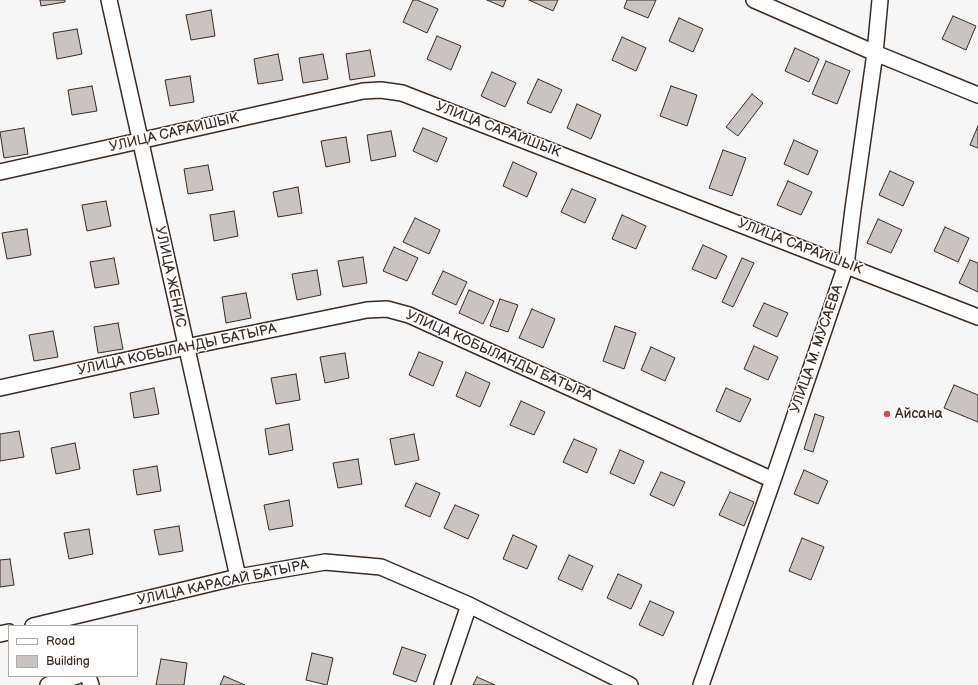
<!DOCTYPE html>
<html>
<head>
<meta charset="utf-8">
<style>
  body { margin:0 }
  #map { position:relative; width:978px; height:685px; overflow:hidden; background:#f7f6f6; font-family:"Balsamiq Sans",sans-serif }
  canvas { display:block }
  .legend { position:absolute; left:8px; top:625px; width:130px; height:52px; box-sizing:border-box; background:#fff; border:1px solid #b1aaa5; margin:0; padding:5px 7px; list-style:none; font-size:12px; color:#3b2a1e }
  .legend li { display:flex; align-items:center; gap:8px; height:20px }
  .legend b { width:20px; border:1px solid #b1aaa5 }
</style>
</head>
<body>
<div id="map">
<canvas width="978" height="685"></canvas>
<ul class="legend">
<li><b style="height:5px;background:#fff"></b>Road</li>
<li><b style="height:11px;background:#c9c3c1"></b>Building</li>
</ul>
</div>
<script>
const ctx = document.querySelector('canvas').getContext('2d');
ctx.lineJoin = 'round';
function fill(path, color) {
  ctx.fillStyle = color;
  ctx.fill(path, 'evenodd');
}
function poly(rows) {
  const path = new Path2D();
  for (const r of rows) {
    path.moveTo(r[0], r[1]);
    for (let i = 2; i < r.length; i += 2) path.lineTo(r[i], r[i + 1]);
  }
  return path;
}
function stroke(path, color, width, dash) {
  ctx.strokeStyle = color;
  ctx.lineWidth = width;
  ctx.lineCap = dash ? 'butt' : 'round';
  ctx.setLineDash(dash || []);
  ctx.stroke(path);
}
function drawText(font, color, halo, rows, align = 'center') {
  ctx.font = font + ' "Balsamiq Sans",sans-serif';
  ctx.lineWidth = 3;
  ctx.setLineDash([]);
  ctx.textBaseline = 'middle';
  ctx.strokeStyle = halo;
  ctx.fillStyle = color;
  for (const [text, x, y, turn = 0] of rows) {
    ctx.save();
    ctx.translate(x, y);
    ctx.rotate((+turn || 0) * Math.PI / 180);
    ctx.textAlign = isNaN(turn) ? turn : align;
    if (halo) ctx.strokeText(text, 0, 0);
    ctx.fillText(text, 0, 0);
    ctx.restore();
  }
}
const building = poly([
  [40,0,65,0,65,2,41,6,40,0],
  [413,0,417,0,438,9,427,33,403,22,413,0],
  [487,0,506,0,503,7,487,0],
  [529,0,558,0,553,11,529,0],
  [627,0,656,0,648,18,624,8,627,0],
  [211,10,215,36,191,40,186,15,211,10],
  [953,16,976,26,966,50,942,39,953,16],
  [679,18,703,29,693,52,669,41,679,18],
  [77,29,82,54,57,59,53,33,77,29],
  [437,36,461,46,451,70,427,59,437,36],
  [622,37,646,48,636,71,612,60,622,37],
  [795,48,819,59,809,82,785,71,795,48],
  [370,50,375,76,350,80,346,54,370,50],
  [278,54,283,80,258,84,254,59,278,54],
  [323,54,328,79,303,83,299,58,323,54],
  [826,61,850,71,837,104,812,94,826,61],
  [492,72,516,83,505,107,481,96,492,72],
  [190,76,194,102,170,106,165,80,190,76],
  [538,79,562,90,551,113,527,103,538,79],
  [92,86,97,111,72,115,68,90,92,86],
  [671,86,697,95,687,126,660,116,671,86],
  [752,94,763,103,738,136,726,127,752,94],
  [577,104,601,115,591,139,567,128,577,104],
  [978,126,978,148,970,145,978,126],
  [24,128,28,154,4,158,0,132,24,128],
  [423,128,447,138,437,162,413,151,423,128],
  [391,131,396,156,371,161,367,135,391,131],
  [346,137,350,162,326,167,321,141,346,137],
  [794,140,818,151,808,175,784,164,794,140],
  [723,150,746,158,732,196,709,188,723,150],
  [513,162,537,173,527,197,503,186,513,162],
  [208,165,213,190,188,194,184,169,208,165],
  [890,171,914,182,903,206,879,195,890,171],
  [788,181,812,192,801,215,777,205,788,181],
  [298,187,302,213,278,217,273,192,298,187],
  [572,189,596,199,585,223,561,212,572,189],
  [106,201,111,226,87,231,82,205,106,201],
  [234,211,238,236,214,241,210,215,234,211],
  [622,215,646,226,636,249,612,239,622,215],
  [415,218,440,230,429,254,403,242,415,218],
  [878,219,902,230,891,253,867,243,878,219],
  [945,227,969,238,958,262,934,251,945,227],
  [27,229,31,255,7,259,2,233,27,229],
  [703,245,727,256,716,279,692,269,703,245],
  [394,247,418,258,407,281,383,271,394,247],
  [363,257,367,283,343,287,338,261,363,257],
  [114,258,119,284,95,288,90,262,114,258],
  [742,258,754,263,733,307,722,302,742,258],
  [970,260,978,263,978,292,959,283,970,260],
  [317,270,321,295,297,300,292,274,317,270],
  [443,271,467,282,456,305,432,294,443,271],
  [469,290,494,301,483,324,459,313,469,290],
  [246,293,251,318,226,323,222,297,246,293],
  [500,299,518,305,508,332,490,326,500,299],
  [764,303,788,313,777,337,753,326,764,303],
  [532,309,555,319,543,348,519,338,532,309],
  [118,323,123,349,98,353,94,327,118,323],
  [615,326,636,333,624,369,603,361,615,326],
  [53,331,58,357,34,361,29,335,53,331],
  [754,346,778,357,768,380,744,369,754,346],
  [651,347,675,358,665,381,641,370,651,347],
  [419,352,443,362,433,386,409,375,419,352],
  [345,353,349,378,325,383,320,357,345,353],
  [466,372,490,383,480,407,456,396,466,372],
  [296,374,300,400,276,404,271,378,296,374],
  [954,385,978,395,978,422,944,408,954,385],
  [154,388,159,414,134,418,130,393,154,388],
  [726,388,751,399,740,422,716,411,726,388],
  [521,401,545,412,534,435,510,425,521,401],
  [815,414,824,417,813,452,804,449,815,414],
  [289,424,293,450,269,455,265,429,289,424],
  [19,431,24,457,0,461,0,434,19,431],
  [414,434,419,460,395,465,390,439,414,434],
  [574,439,597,449,587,473,563,462,574,439],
  [75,443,80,469,56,474,51,448,75,443],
  [620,450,644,461,634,484,610,473,620,450],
  [358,459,362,484,338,488,333,463,358,459],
  [157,466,161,491,137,495,133,470,157,466],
  [804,470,828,481,818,504,794,494,804,470],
  [661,472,685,482,674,506,650,495,661,472],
  [416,483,440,493,430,517,405,506,416,483],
  [730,492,754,502,744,526,719,515,730,492],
  [289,500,293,526,269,530,264,505,289,500],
  [455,505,479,515,468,539,444,528,455,505],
  [179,526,183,551,159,555,154,530,179,526],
  [89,529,93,554,69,559,64,533,89,529],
  [513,535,537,546,527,569,503,559,513,535],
  [802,538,824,547,811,580,789,571,802,538],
  [569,555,593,566,582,590,558,579,569,555],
  [10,559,14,585,0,587,0,560,10,559],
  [618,574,642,585,631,609,607,598,618,574],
  [650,601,674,612,663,636,639,625,650,601],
  [402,647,426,655,416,682,393,674,402,647],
  [312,653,333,658,327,685,306,680,312,653],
  [161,659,187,663,184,685,156,685,161,659],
  [224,676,245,685,220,685,224,676],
  [477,677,495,685,473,685,477,677]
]);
fill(building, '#c9c3c1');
stroke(building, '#3b2a1e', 1);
const minor = poly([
  [109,0,238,577],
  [754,0,875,53,978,95],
  [0,172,363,91,381,90,402,93,978,317],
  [0,388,186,347,367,310,387,309,409,315,773,480],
  [33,626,238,577,325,562,381,567,469,605,630,685],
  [0,634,9,632],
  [88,676,91,685],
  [48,685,77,676],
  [442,685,469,605],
  [701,685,773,480,846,265,853,209,875,53,880,0]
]);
stroke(minor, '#3b2a1e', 18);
stroke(minor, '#fff', 15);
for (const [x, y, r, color] of [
  [887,414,4,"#d1495b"]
]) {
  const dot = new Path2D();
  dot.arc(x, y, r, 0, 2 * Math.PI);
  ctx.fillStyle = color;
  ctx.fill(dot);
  stroke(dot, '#fff', 1.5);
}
drawText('14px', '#3b2a1e', '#fff', [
  ["УЛИЦА САРАЙШЫК",498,130,21],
  ["УЛИЦА САРАЙШЫК",174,133,-13],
  ["УЛИЦА САРАЙШЫК",800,247,21],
  ["УЛИЦА ЖЕНИС",170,277,78],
  ["УЛИЦА М. МУСАЕВА",817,349,-71],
  ["УЛИЦА КОБЫЛАНДЫ БАТЫРА",177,350,-12],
  ["УЛИЦА КОБЫЛАНДЫ БАТЫРА",499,356,24],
  ["УЛИЦА КАРАСАЙ БАТЫРА",223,583,-12]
]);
drawText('14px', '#3b2a1e', '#fff', [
  ["Айсана",895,414]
], 'left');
</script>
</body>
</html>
